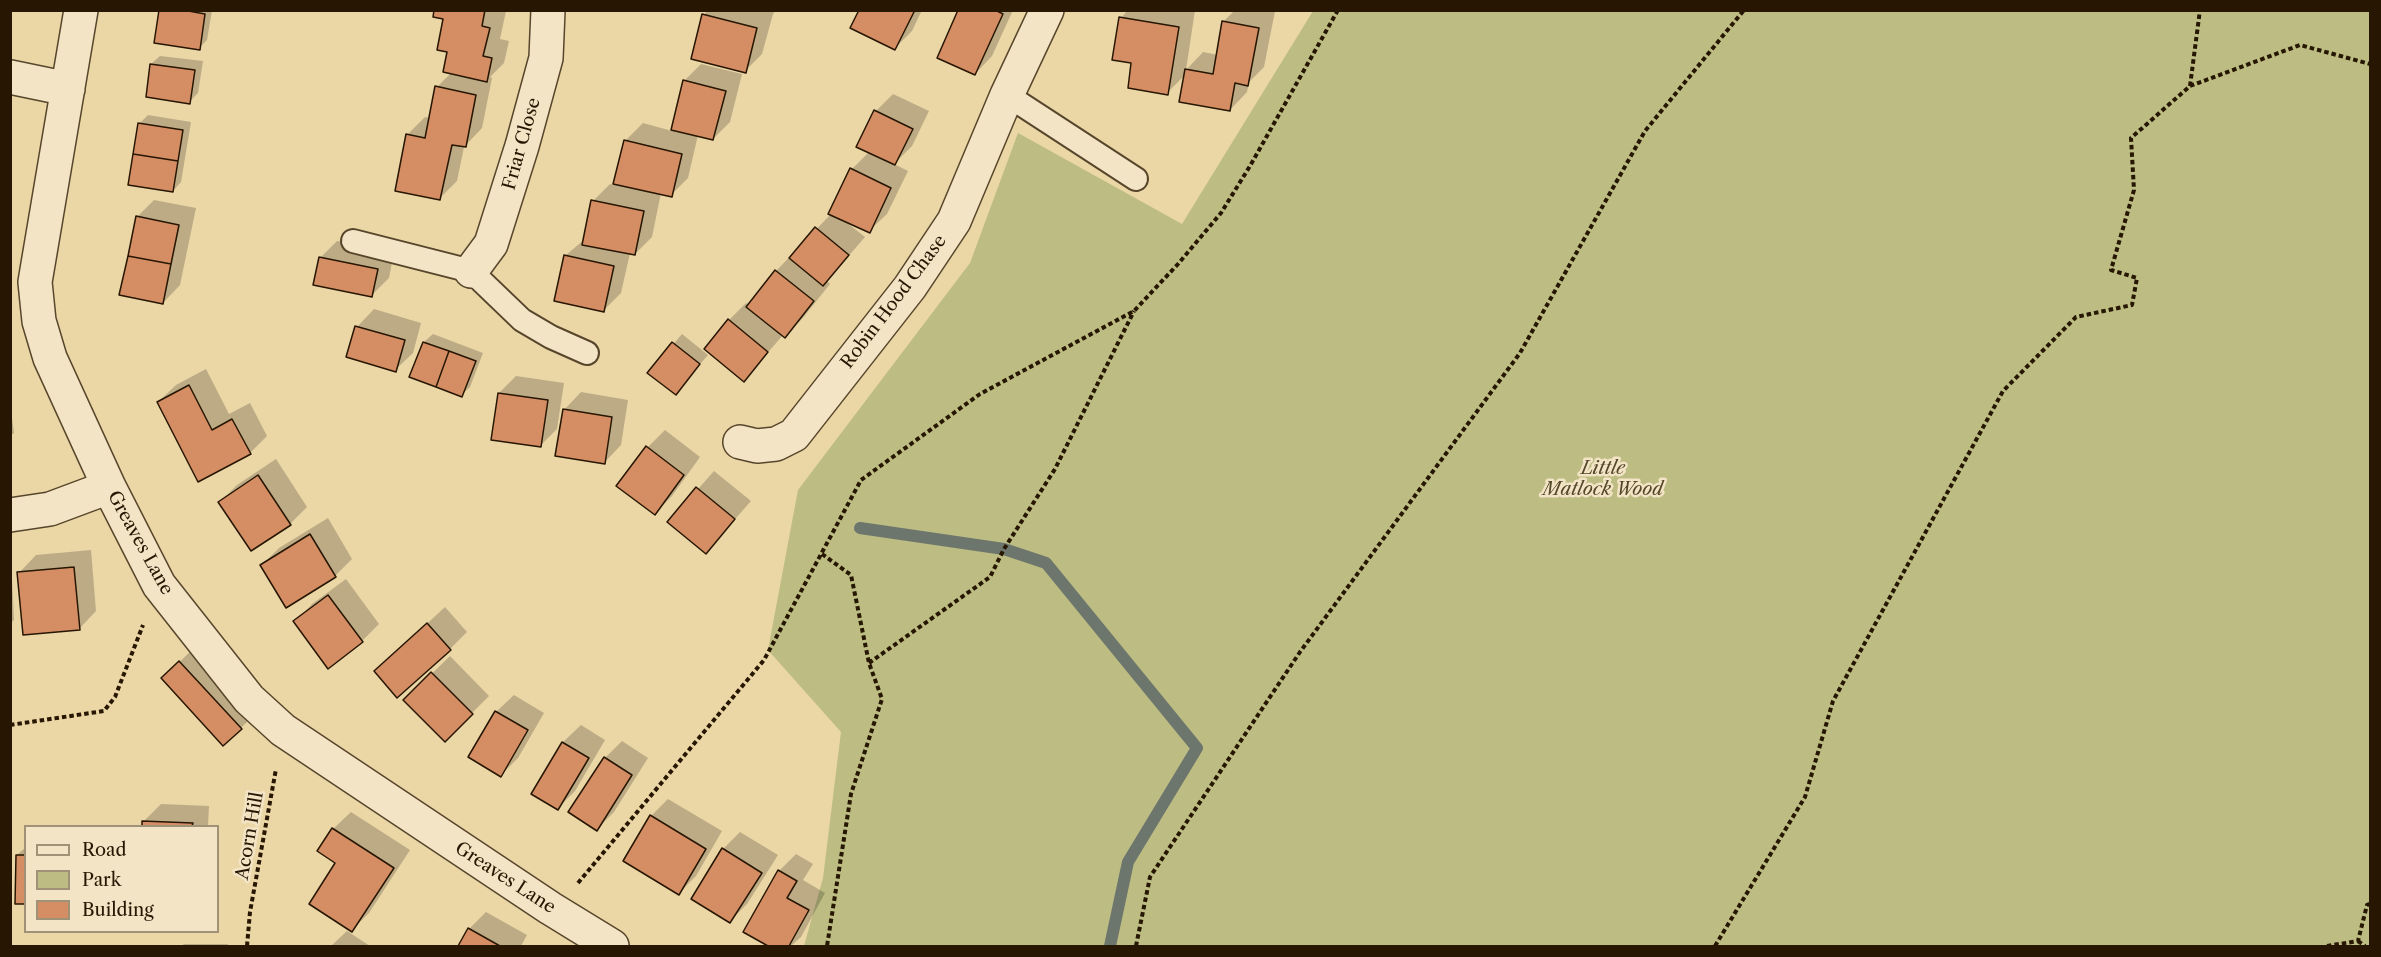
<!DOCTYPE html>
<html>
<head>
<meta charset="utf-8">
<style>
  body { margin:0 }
  #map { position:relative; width:2381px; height:957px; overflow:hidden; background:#ebd6a6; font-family:"Libre Caslon Text",serif }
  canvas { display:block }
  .frame { position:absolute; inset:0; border:12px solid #261602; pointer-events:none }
  .legend { position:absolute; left:24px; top:825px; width:195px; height:108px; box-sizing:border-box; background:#f2e4c5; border:2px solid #a09277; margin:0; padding:8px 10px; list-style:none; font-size:18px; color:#261602 }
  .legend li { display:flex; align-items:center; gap:12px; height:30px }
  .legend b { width:30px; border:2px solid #a09277 }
</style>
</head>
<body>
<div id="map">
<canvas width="2381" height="957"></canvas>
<div class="frame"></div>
<ul class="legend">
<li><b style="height:8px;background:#f2e4c5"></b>Road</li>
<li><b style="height:16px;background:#bcbc83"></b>Park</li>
<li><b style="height:16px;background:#d58e64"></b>Building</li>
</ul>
</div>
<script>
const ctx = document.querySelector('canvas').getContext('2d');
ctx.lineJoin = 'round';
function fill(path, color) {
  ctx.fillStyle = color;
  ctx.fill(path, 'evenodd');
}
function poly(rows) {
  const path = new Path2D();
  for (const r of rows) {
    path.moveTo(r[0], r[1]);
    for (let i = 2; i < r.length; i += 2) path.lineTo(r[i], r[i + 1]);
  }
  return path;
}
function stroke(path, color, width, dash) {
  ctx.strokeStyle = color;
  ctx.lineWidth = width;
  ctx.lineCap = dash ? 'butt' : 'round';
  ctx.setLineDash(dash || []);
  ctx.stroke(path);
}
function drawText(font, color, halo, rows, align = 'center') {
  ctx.font = font + ' "Libre Caslon Text",serif';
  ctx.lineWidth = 5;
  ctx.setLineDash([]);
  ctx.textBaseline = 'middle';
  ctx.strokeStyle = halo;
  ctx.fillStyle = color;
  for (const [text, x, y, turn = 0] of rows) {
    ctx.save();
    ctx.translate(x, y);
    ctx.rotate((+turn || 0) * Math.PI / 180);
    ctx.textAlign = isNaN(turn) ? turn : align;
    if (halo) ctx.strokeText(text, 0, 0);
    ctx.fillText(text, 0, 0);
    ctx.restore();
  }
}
fill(poly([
  [1313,11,2370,11,2370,946,804,946,823,878,841,732,768,650,798,490,970,263,1018,133,1182,224]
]), '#bcbc83');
fill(poly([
  [161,10,212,10,207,40,199,48],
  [436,10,506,11,500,39,509,41,504,63,490,77,492,78,482,128,464,147,457,181,440,198,408,134,425,117,431,118,437,87,451,73,445,18],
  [708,10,776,10,773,14,762,54,745,71,704,15],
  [860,10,922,10,912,31,895,48],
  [960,10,1013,10,992,56,975,74],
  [1128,10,1195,10,1186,70,1203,52,1218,55,1223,22,1235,10,1275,11,1264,67,1249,82,1247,92,1230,110,1185,75,1167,93,1133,62,1121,18],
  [160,56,203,61,198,93,189,102,151,64],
  [701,64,742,74,730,122,713,139,698,135,688,178,671,195,661,193,652,237,635,254,630,253,621,293,603,311,566,255,585,239,593,201,610,184,614,185,625,141,643,123,672,131,684,81],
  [893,94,929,111,912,146,894,164,908,171,887,214,869,231,846,222,865,237,827,281,830,284,802,319,785,336,783,335,744,380,729,320,746,303,749,305,776,271,831,214,852,169,869,152,876,111],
  [148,115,191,122,181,182,173,191,140,123],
  [154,200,196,208,180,285,163,303,137,217],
  [337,241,394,252,389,278,372,295,320,258],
  [374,309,421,323,413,353,395,370,357,327],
  [433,334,483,353,470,387,461,395,411,376,424,342],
  [682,334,708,355,675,393,649,373],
  [206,369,229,414,250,403,267,436,250,453,158,402,176,385],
  [516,376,564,383,557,429,540,446,499,393],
  [581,392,628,400,621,445,604,463,564,410],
  [10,403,14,433,10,436],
  [665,430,700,457,672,496,655,513,619,486,648,447],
  [276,459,307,507,290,524,220,502,237,485],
  [714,471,751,501,706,552,669,522],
  [328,518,352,559,335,576,262,565,279,548],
  [91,550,96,611,79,629,19,573,36,555],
  [11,558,14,620,10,624,10,558],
  [346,579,379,624,362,641,295,622,312,604],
  [445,607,467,632,450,649,376,671],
  [197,645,258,711,241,728,163,678],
  [450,656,489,696,445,740,405,700],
  [514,695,544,713,518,758,501,775,496,712],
  [581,725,605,740,575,791,558,808,533,793,563,742],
  [622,741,648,758,614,812,597,829,605,758],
  [668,799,722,831,696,876,679,893,651,816],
  [161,804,209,806,208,826,144,826,144,821],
  [351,812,410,850,369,913,352,930,337,862,333,829],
  [740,832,778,855,747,904,730,921,723,849],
  [10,842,12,842,10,888],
  [26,847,26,902,17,855],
  [796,854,813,864,803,880,825,893,801,937,791,946,771,946,745,932,779,871],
  [486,912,527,935,521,946,459,946,469,929],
  [347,931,370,946,331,946],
  [184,944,228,944,228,946,181,946]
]), '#0003');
stroke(poly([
  [860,528,1004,549,1046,563,1197,748,1128,862,1110,946]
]), '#6d766c', 12);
const building = poly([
  [159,10,183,10,205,14,200,50,154,43,159,10],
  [434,10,485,10,482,26,490,28,483,56,492,58,487,82,443,72,447,52,437,50,443,19,433,17,434,10],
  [859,10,915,10,895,50,850,28,859,10],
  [958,10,995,10,1003,14,975,75,937,58,958,10],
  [702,14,757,28,746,73,691,59,702,14],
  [1119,17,1179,27,1168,95,1128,88,1131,63,1112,60,1119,17],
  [1222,21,1259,28,1248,86,1235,83,1230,111,1179,102,1185,69,1213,74,1222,21],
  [150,64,195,70,190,104,146,97,150,64],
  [683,80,726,91,713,140,671,130,683,80],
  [435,86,476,95,466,147,452,145,440,200,395,191,406,134,425,138,435,86],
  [874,110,913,129,895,165,856,147,874,110],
  [138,123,183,130,178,161,133,154,138,123],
  [624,140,682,154,672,197,613,184,624,140],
  [133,154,178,161,173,192,128,185,133,154],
  [850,168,891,188,870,233,828,214,850,168],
  [591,200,644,211,635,255,582,245,591,200],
  [136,216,179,225,171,264,128,256,136,216],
  [815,227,849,255,823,286,789,258,815,227],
  [564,255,614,266,604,312,554,301,564,255],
  [128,256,171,264,163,304,119,295,128,256],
  [319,257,378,269,372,297,313,285,319,257],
  [775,270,814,301,785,338,746,307,775,270],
  [728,319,768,352,744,382,704,349,728,319],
  [355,326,405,340,396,372,346,357,355,326],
  [423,342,449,351,436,387,409,377,423,342],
  [672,342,700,364,676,395,647,373,672,342],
  [449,351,476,361,462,397,436,387,449,351],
  [189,385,212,430,232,419,251,454,198,482,157,402,189,385],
  [498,393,548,400,541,447,491,440,498,393],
  [563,409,612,417,605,464,555,456,563,409],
  [646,446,684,475,655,515,616,486,646,446],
  [258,475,291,525,251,551,218,502,258,475],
  [696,487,735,519,706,554,667,522,696,487],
  [310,534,336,577,286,608,260,565,310,534],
  [74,567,80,630,23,635,17,572,74,567],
  [328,595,363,642,328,669,293,621,328,595],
  [427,623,451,650,397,698,374,671,427,623],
  [179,661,242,729,223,746,161,678,179,661],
  [431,672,473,714,445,742,403,700,431,672],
  [495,711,528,730,501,777,468,757,495,711],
  [562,742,589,758,558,810,531,794,562,742],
  [604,757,632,775,597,831,568,812,604,757],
  [650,815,706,849,679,895,623,861,650,815],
  [142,821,193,823,192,826,142,826,142,821],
  [332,828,394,868,352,932,309,904,335,863,317,851,332,828],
  [722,848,762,873,730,923,691,899,722,848],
  [16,855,26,855,26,904,15,904,16,855],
  [778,870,797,881,787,898,809,910,789,946,768,946,743,932,778,870],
  [468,928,500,946,458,946,468,928]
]);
fill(building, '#d58e64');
stroke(building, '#261602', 1.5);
const service = poly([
  [1007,95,1136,179],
  [353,241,471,271,522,320,551,337,587,353]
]);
const minor = poly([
  [81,10,35,282,39,321,50,358,109,487,159,585,249,699,283,730,550,908,612,946],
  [10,77,68,89],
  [471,271,491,244,522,146,546,58,548,10],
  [740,442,757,446,776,444,794,435,910,287,954,221,1007,95,1047,10],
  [10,515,50,509,109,487]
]);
stroke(service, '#57462b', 26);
stroke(minor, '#57462b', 36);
stroke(poly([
  [2190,86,2300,45,2370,64],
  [822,554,851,575,869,663,882,699,851,794,827,946],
  [869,663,990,577,1004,549,1055,469,1134,311],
  [10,725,104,711,115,697,143,625],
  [578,883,764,660,861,480,980,394,1134,311,1178,264,1221,213,1250,166,1338,10],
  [2358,941,2365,946],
  [247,946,250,912,276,769],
  [1136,946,1150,877,1300,652,1520,353,1645,131,1744,10],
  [1715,946,1805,797,1833,701,2003,391,2076,317,2132,305,2137,278,2111,270,2134,190,2131,138,2190,86,2200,10],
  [2327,946,2358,941,2367,905,2370,904]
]), '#261602', 4, [4.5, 3]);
stroke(service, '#f2e4c5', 22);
stroke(minor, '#f2e4c5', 33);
drawText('18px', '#261602', '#f2e4c5', [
  ["Friar Close",522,144,-74],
  ["Robin Hood Chase",894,302,-53],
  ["Greaves Lane",140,543,61],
  ["Acorn Hill",250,836,-80],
  ["Greaves Lane",505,878,33]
]);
drawText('italic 18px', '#534829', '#f2e4c5', [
  ["Little",1603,469],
  ["Matlock Wood",1603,490]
]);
</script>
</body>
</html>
